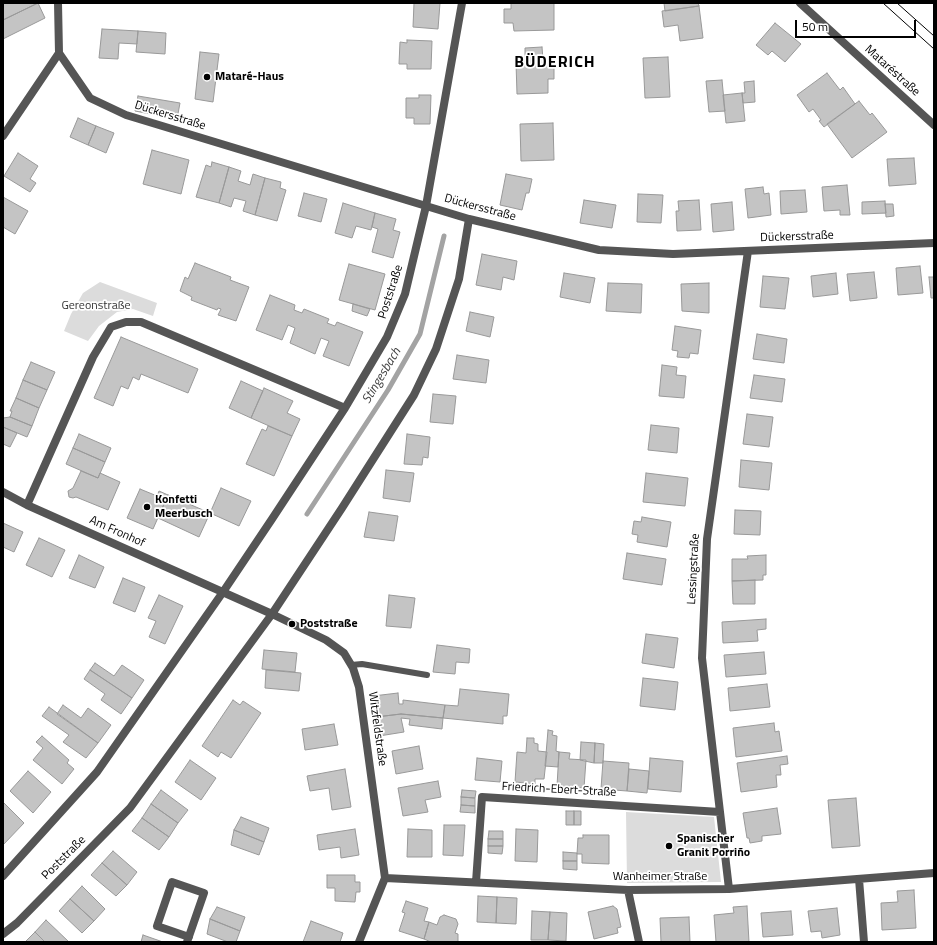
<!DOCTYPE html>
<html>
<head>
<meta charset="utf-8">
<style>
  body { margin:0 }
  #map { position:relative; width:937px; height:945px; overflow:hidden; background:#fff; font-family:"Titillium Web",sans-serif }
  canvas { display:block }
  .frame { position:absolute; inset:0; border:4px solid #000; pointer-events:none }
  .scale { position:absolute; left:795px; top:20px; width:121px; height:18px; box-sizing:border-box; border:2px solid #000; border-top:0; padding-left:5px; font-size:12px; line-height:14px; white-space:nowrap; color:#000; -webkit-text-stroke:3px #fff; paint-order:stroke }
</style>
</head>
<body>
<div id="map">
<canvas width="937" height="945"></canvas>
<div class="frame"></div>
<div class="scale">50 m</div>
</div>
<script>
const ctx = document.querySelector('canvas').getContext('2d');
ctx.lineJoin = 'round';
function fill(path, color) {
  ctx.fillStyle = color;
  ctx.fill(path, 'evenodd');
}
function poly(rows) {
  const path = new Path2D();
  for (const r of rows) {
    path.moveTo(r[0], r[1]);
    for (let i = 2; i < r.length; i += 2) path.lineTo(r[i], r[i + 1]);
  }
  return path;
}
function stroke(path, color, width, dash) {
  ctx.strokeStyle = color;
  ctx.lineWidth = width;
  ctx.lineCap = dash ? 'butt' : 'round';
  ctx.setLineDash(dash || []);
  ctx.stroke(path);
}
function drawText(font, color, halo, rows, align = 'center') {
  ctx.font = font + ' "Titillium Web",sans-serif';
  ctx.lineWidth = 3.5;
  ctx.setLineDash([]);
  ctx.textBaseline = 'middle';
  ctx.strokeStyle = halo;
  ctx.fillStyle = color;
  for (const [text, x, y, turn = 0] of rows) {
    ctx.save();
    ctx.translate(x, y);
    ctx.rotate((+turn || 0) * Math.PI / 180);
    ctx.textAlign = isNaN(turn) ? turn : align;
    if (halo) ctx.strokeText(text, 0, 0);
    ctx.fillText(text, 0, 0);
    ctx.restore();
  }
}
fill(poly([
  [100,282,157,303,153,316,133,309,117,312,99,326,88,341,64,331,71,314,83,293],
  [626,812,714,817,721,882,627,883]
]), '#dcdcdc');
stroke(poly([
  [307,514,388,390,420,334,444,236]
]), '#a3a3a3', 5);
const building = poly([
  [3,3,38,3,3,20,3,3],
  [38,3,45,18,3,39,3,20,38,3],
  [414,3,440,3,438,29,413,27,414,3],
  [511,3,554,3,554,30,514,31,513,23,504,23,504,9,511,9,511,3],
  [664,3,698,3,699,6,665,11,664,3],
  [699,6,703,38,680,41,678,25,664,27,662,11,699,6],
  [775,23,801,44,785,62,772,51,768,55,756,45,775,23],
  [102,29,138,31,137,44,119,43,118,59,99,58,102,29],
  [138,31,166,33,165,54,136,52,138,31],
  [407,40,432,41,431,69,407,69,407,64,399,64,400,42,407,43,407,40],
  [542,47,543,60,554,60,554,79,548,79,548,93,517,94,516,63,525,62,525,48,542,47],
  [200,52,219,54,213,102,195,99,200,52],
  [668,57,670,97,645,98,643,58,668,57],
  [827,73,840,90,843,87,855,104,824,127,819,121,821,120,813,109,809,112,797,95,827,73],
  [722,80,725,111,709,112,706,81,722,80],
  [754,81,755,102,743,103,742,93,745,93,744,82,754,81],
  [742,93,745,121,726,123,723,95,742,93],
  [419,95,431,95,430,124,414,124,414,118,406,118,406,98,419,98,419,95],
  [138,96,180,103,177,119,135,111,138,96],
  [859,101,870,115,872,113,887,132,852,158,827,124,859,101],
  [78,118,96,126,88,145,70,137,78,118],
  [553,123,554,160,521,161,520,124,553,123],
  [96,126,114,133,106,153,88,145,96,126],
  [152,150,189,160,181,194,143,184,152,150],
  [18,153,38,166,30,179,36,183,30,192,4,176,18,153],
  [914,158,916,184,889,186,887,159,914,158],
  [212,162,229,167,219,203,196,197,206,165,211,167,212,162],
  [229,167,241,171,238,181,250,185,253,174,265,178,255,215,243,211,246,201,234,198,231,207,219,203,229,167],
  [506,174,532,179,529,193,526,193,522,210,500,205,506,174],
  [265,178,281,182,280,188,286,190,277,221,255,215,265,178],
  [847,185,850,215,840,215,840,210,824,211,822,187,847,185],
  [763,187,764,194,769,193,771,215,748,218,745,189,763,187],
  [805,190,807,212,781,214,780,191,805,190],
  [304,193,327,199,321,222,298,216,304,193],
  [638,194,663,195,661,223,637,222,638,194],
  [3,197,28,211,15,234,3,227,3,197],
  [584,200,616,205,612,228,580,223,584,200],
  [699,200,701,230,677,231,676,211,679,211,678,201,699,200],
  [885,201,886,213,862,214,862,202,885,201],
  [732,202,734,230,713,232,711,204,732,202],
  [343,203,375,213,371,230,356,226,352,238,335,233,343,203],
  [885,204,893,204,894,216,886,217,885,204],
  [375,213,396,219,393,230,400,232,393,258,372,252,378,229,372,227,375,213],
  [482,254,517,261,514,280,503,277,501,290,476,285,482,254],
  [195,263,231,277,230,280,249,287,236,321,218,315,221,309,218,308,217,310,191,300,192,297,180,291,185,277,188,279,195,263],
  [349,264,385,274,375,310,339,300,349,264],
  [920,266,923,293,898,295,896,268,920,266],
  [874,272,877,298,850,301,847,274,874,272],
  [564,273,595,278,590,303,560,297,564,273],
  [836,273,838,294,813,297,811,276,836,273],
  [763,276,789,278,785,309,760,307,763,276],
  [929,277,934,277,934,298,931,298,929,277],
  [608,283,642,284,641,313,606,311,608,283],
  [709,283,709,313,682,311,681,284,709,283],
  [270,295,295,305,294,310,302,313,304,309,329,319,327,323,335,326,337,322,363,332,349,366,323,356,329,341,321,338,315,354,290,343,295,328,288,325,282,340,256,330,270,295],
  [353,304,370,309,367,316,352,311,353,304],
  [470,312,494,317,490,337,466,331,470,312],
  [675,326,701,330,698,354,690,353,689,358,677,357,678,351,672,350,675,326],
  [757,334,787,339,784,363,753,359,757,334],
  [121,337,198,369,188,393,141,374,139,380,133,377,128,389,121,386,113,406,94,398,121,337],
  [457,355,489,360,486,383,453,379,457,355],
  [31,362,55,372,47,390,23,380,31,362],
  [662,365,677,367,676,375,686,376,684,398,659,396,662,365],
  [754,375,785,379,782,402,750,398,754,375],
  [23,380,47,390,39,408,16,398,23,380],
  [241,381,263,391,251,418,229,408,241,381],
  [264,388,293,401,287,413,300,419,292,436,251,418,264,388],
  [433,394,456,396,453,424,430,422,433,394],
  [16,398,39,408,32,426,10,417,12,411,10,411,16,398],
  [747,414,773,417,769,447,743,444,747,414],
  [10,417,32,426,27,437,3,427,3,418,10,417],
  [651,425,679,428,677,453,648,450,651,425],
  [268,426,292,436,274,476,246,464,262,429,266,431,268,426],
  [3,427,17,433,10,447,3,444,3,427],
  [79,434,111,448,105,462,73,448,79,434],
  [407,434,430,437,428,458,423,457,422,465,404,464,407,434],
  [73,448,105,462,98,478,66,464,73,448],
  [741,460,772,463,769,490,739,487,741,460],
  [386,470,414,473,410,502,383,498,386,470],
  [81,471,98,478,100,473,120,482,108,510,76,497,73,498,69,497,68,491,73,488,81,471],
  [646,473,688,478,685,506,643,502,646,473],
  [221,488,251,501,239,526,210,513,221,488],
  [140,489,157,496,159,491,168,495,153,529,127,518,140,489],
  [168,495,210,513,199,537,158,518,168,495],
  [735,510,761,511,760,535,734,534,735,510],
  [369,512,398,516,394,541,364,537,369,512],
  [642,517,671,522,667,547,637,542,638,535,632,534,634,521,641,522,642,517],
  [3,523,23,532,14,552,3,547,3,523],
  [39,538,65,550,52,577,26,565,39,538],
  [627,553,666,559,662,585,623,579,627,553],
  [79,555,104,567,95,588,69,578,79,555],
  [766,555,766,575,763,575,763,580,732,581,732,559,748,559,747,556,766,555],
  [123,578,145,587,135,612,113,603,123,578],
  [755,580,755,604,733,604,732,581,755,580],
  [159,595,183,606,165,644,149,637,156,621,148,618,159,595],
  [389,595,415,598,411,628,386,626,389,595],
  [766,619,766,629,757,630,758,641,723,643,722,622,766,619],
  [646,634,678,638,674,668,642,663,646,634],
  [437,645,470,649,469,663,456,662,455,674,433,672,437,645],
  [264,650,297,653,295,672,262,669,264,650],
  [764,652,766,674,726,677,724,655,764,652],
  [95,663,114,676,122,665,144,680,132,698,90,670,95,663],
  [90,670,132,698,121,714,101,700,105,694,84,679,90,670],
  [266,670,301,673,299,691,265,688,266,670],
  [643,678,678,682,675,710,640,706,643,678],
  [767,684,770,707,730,711,728,688,767,684],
  [460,689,509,694,507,716,503,716,503,724,443,718,445,705,458,706,460,689],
  [398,693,399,704,403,704,403,700,445,705,443,718,401,714,376,717,373,696,398,693],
  [233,700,240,705,243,701,261,713,231,758,221,752,218,757,202,746,233,700],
  [63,705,81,718,88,708,111,725,98,743,57,714,63,705],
  [49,707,98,743,86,758,63,742,69,735,42,716,49,707],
  [401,714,443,718,442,729,409,725,410,719,401,718,404,732,379,736,376,717,401,714],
  [774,723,775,732,779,731,782,751,736,757,733,728,774,723],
  [334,724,338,745,305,750,302,729,334,724],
  [548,730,553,731,552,735,557,736,556,751,559,752,558,767,545,766,548,730],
  [42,736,69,760,67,763,74,769,62,784,33,760,43,748,36,742,42,736],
  [527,738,534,738,534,743,538,744,538,751,547,752,544,779,535,779,535,784,515,782,517,752,526,753,527,738],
  [581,742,595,743,594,763,580,760,581,742],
  [595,743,604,744,603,763,594,763,595,743],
  [419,746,423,769,396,774,392,751,419,746],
  [559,752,570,753,569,759,586,760,584,788,557,786,559,752],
  [787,756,788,764,780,765,781,775,776,775,777,787,741,792,737,763,787,756],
  [477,758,502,761,500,782,475,780,477,758],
  [650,758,683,761,681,792,648,789,650,758],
  [190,760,216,778,201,800,175,782,190,760],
  [603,761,629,763,627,791,601,789,603,761],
  [345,769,351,807,332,810,329,788,310,791,307,776,345,769],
  [629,769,649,771,647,793,627,791,629,769],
  [28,771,51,792,33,813,10,791,28,771],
  [438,781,441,797,425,800,428,812,403,816,398,788,438,781],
  [161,790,188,810,178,823,151,804,161,790],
  [462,790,476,791,475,798,461,797,462,790],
  [461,797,475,798,475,806,461,805,461,797],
  [856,798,860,846,832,848,828,800,856,798],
  [3,802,24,823,3,845,3,802],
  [151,804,178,823,169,837,142,818,151,804],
  [461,805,475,806,475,813,460,812,461,805],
  [777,808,781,834,762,836,762,841,750,843,749,838,747,838,743,813,777,808],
  [566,811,574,811,574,825,566,825,566,811],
  [574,811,581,811,581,825,574,825,574,811],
  [241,817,269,828,264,842,234,830,241,817],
  [142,818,169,837,159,850,132,831,142,818],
  [444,825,465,825,463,856,443,855,444,825],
  [355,829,359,855,341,858,340,847,319,850,317,835,355,829],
  [408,829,432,830,432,857,407,857,408,829],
  [516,829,538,830,537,862,515,861,516,829],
  [234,830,264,842,259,855,231,845,234,830],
  [489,831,503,831,503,839,488,839,489,831],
  [583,835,609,835,609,864,582,863,582,854,577,854,578,838,583,838,583,835],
  [488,839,503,839,503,846,488,846,488,839],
  [488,846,503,846,502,854,488,853,488,846],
  [113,851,137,872,127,885,102,863,113,851],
  [563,852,577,853,577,861,563,861,563,852],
  [563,861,577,861,577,870,563,869,563,861],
  [102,863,127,885,116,896,91,875,102,863],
  [327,875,355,875,355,882,360,882,360,892,356,892,355,902,335,901,335,888,327,888,327,875],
  [82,886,105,909,94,921,70,899,82,886],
  [914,890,916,928,882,930,881,903,898,902,897,891,914,890],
  [478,896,497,897,496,923,477,922,478,896],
  [497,897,517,898,516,924,496,923,497,897],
  [70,899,94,921,82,933,59,911,70,899],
  [406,901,428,908,424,921,429,922,424,939,399,931,405,913,402,912,406,901],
  [613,906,617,909,621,927,617,928,618,933,594,939,588,912,613,906],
  [747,906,749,942,716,942,714,915,734,913,733,907,747,906],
  [217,907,245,917,240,931,210,919,217,907],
  [837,908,840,935,822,938,821,931,811,932,808,911,837,908],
  [532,911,550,912,548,940,531,940,532,911],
  [791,911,793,935,763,937,761,913,791,911],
  [550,912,567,913,566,941,548,940,550,912],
  [444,915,456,919,458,924,455,933,458,934,458,942,431,942,424,939,429,922,437,925,440,917,444,915],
  [689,917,690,942,661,942,660,918,689,917],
  [210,919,240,931,236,942,228,942,207,934,210,919],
  [46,920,69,942,45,942,35,932,46,920],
  [311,921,343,933,340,942,303,942,311,921],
  [35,932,45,942,25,942,35,932],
  [143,935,163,942,141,942,143,935]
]);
fill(building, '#c4c4c4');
stroke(building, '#999', 1);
stroke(poly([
  [351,665,362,664,427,675]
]), '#555', 6);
stroke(poly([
  [800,3,934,125],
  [59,53,90,98,126,115,469,219,599,250,673,254,934,243],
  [3,136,59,53,58,3],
  [3,492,27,505,272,614,326,640,344,653,353,668,359,687,385,878,359,942],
  [27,505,93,357,111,327,126,322,141,322,345,408],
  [3,876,97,772,223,592,272,519,345,408,387,337,405,294,426,206,462,3],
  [385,878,628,890,729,889,934,873],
  [859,879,864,942],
  [476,882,482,797,720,812],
  [729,889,702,658,707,539,748,251],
  [628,890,639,942],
  [3,934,17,923,130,808,272,614,342,508,414,395,436,349,459,279,469,219],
  [187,942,204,893,172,882,157,926,189,937]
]), '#555', 8);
stroke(poly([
  [883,3,934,49],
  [897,3,934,36]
]), '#000', 1);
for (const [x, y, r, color] of [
  [207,77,4,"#000"],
  [147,507,4,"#000"],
  [292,624,4,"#000"],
  [669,846,4,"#000"]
]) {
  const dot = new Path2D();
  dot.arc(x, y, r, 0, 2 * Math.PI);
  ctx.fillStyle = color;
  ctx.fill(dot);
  stroke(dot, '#fff', 1.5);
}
drawText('12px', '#000', '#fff', [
  ["Mataréstraße",892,71,42],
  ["Dückersstraße",170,116,17],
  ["Dückersstraße",480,208,15],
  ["Dückersstraße",797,237,-2],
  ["Poststraße",391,292,-72],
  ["Am Fronhof",117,532,24],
  ["Lessingstraße",694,569,-87],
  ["Witzfeldstraße",377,729,82],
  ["Friedrich-Ebert-Straße",559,790,3],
  ["Poststraße",64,858,-45],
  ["Wanheimer Straße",660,877]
]);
drawText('bold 12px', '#000', '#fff', [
  ["Mataré-Haus",215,77],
  ["Konfetti",155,500],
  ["Meerbusch",155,514],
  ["Poststraße",300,624],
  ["Spanischer",677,839],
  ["Granit Porriño",677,853]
], 'left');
drawText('12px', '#333', '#fff', [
  ["Gereonstraße",96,306]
]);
drawText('italic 13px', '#444', '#fff', [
  ["Stingesbach",382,376,-59]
]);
ctx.letterSpacing = '1px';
drawText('bold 16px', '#000', '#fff', [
  ["BÜDERICH",555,63]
]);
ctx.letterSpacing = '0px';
</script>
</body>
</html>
